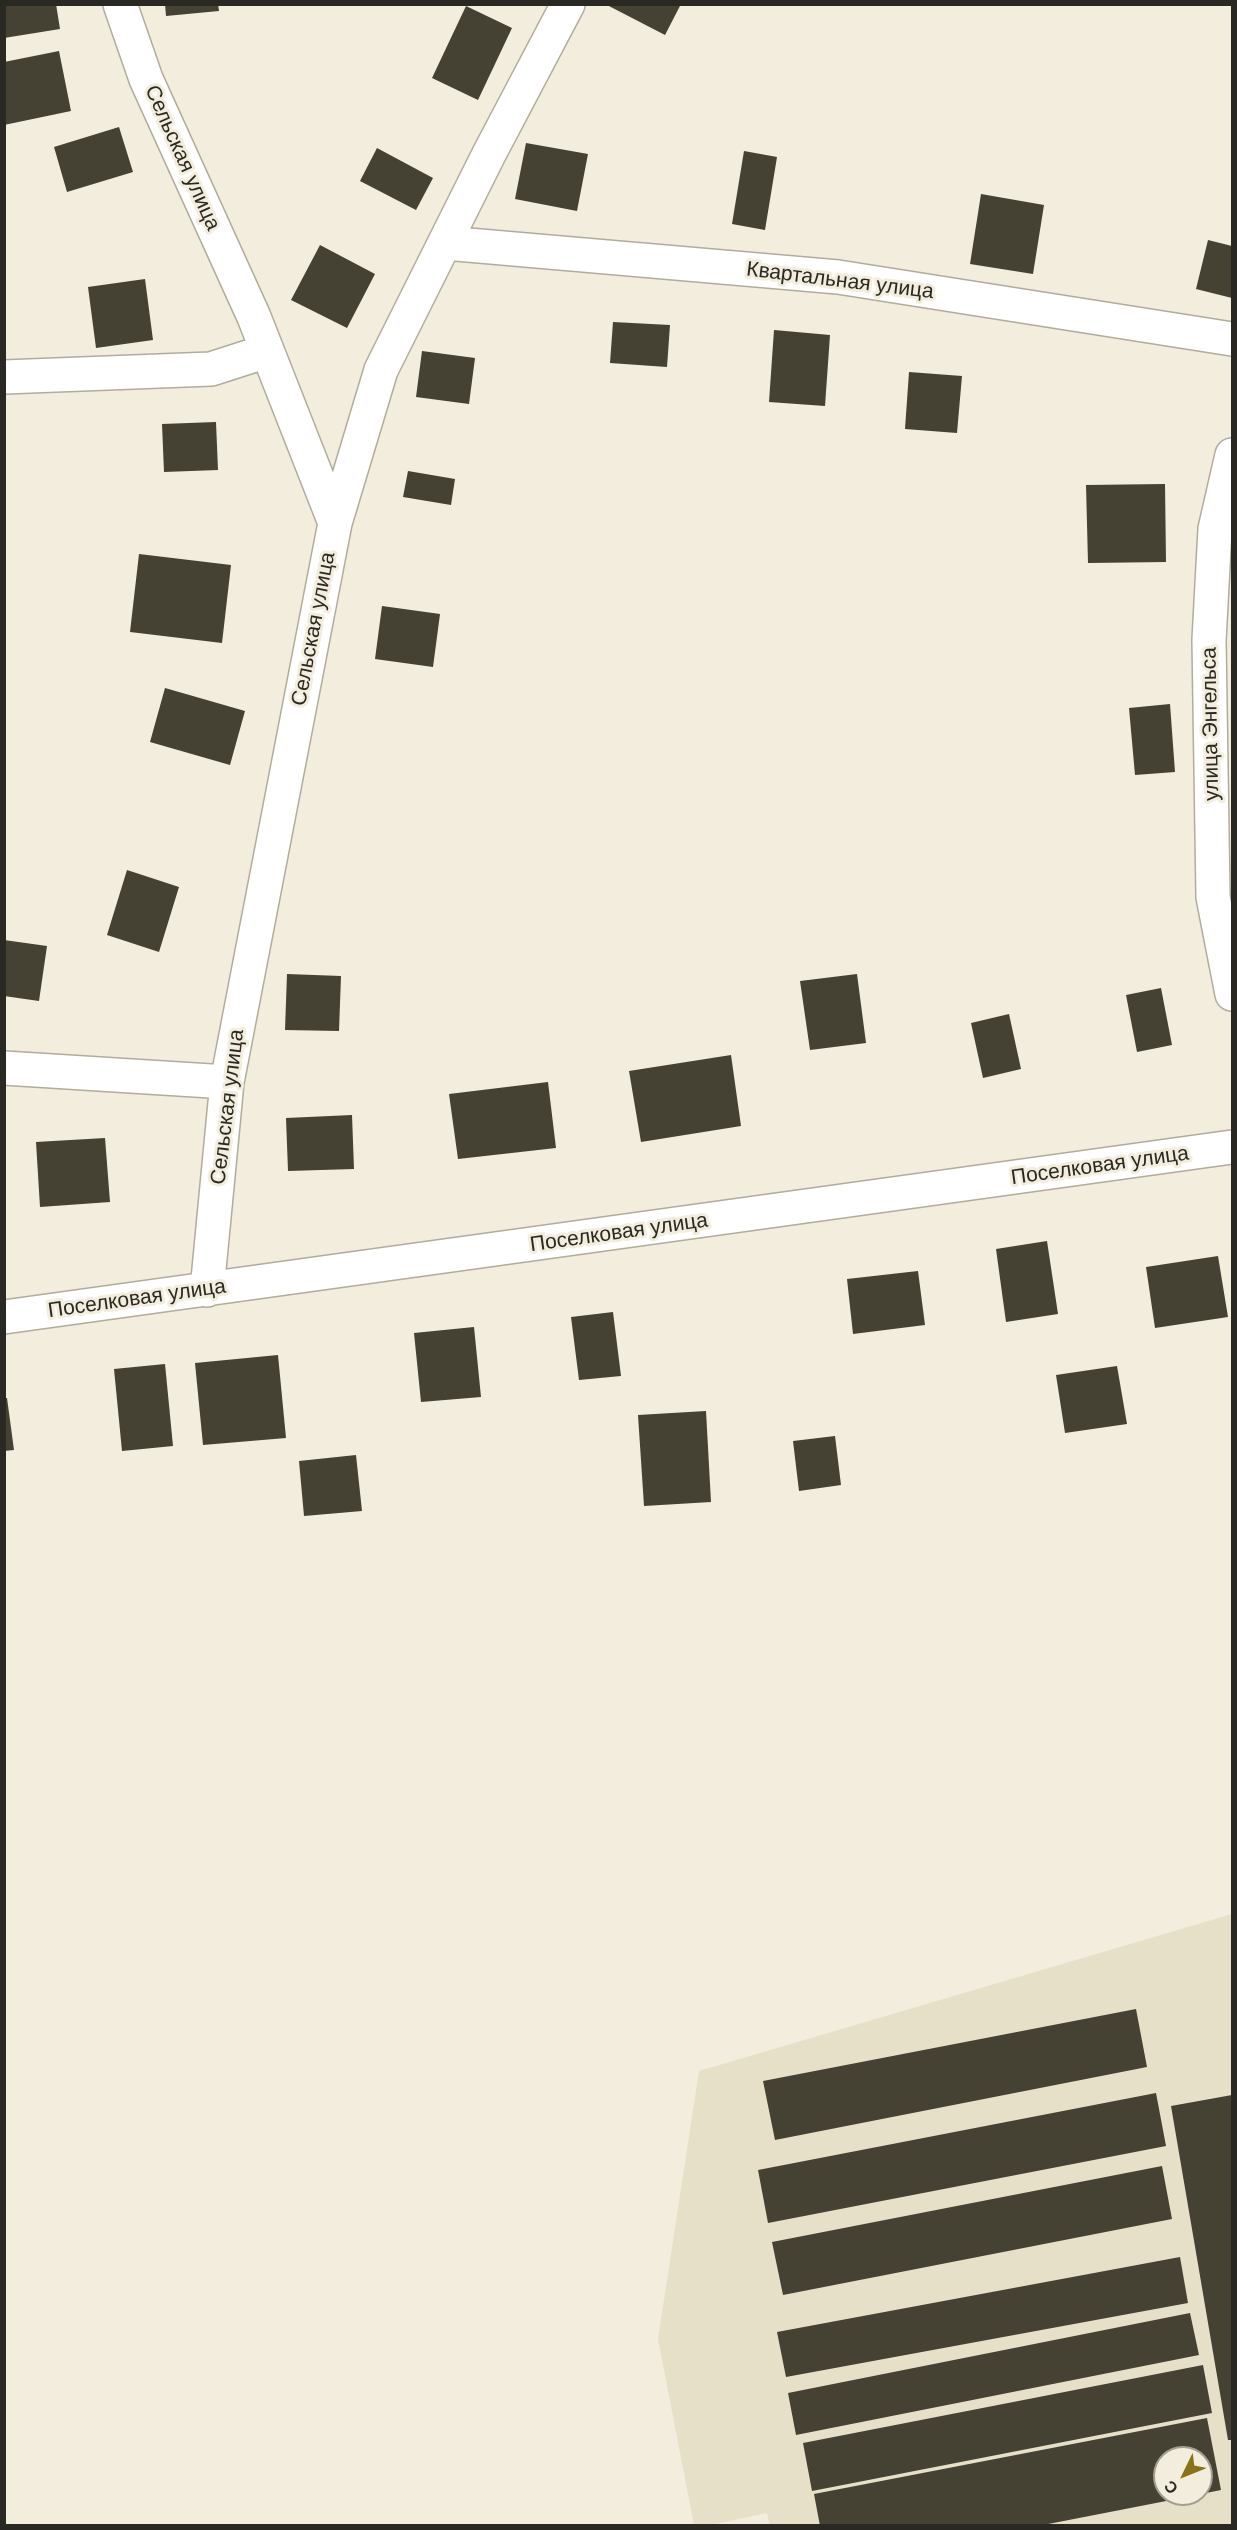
<!DOCTYPE html>
<html>
<head>
<meta charset="utf-8">
<style>
  body { margin:0 }
  #map { position:relative; width:1237px; height:2530px; overflow:hidden; background:#f2eddc; font-family:Arial,sans-serif }
  canvas { display:block }
  .frame { position:absolute; inset:0; border:6px solid #2a2822; pointer-events:none }
  .north { position:absolute; left:1153px; top:2446px; width:60px; height:60px; box-sizing:border-box; background:#f2eddc; border:2px solid #a29e92; border-radius:50%; rotate:227deg; font-size:16px; font-weight:700; line-height:24px; text-align:center; color:#2a2822 }
  .north::after { content:''; display:block; margin:auto; width:21px; height:27px; background:#8a7316; clip-path:polygon(50% 0,100% 100%,50% 72%,0 100%) }
</style>
</head>
<body>
<div id="map">
<canvas width="1237" height="2530"></canvas>
<div class="frame"></div>
<div class="north">С</div>
</div>
<script>
const ctx = document.querySelector('canvas').getContext('2d');
ctx.lineJoin = 'round';
function fill(path, color) {
  ctx.fillStyle = color;
  ctx.fill(path, 'evenodd');
}
function poly(rows) {
  const path = new Path2D();
  for (const r of rows) {
    path.moveTo(r[0], r[1]);
    for (let i = 2; i < r.length; i += 2) path.lineTo(r[i], r[i + 1]);
  }
  return path;
}
function stroke(path, color, width, dash) {
  ctx.strokeStyle = color;
  ctx.lineWidth = width;
  ctx.lineCap = dash ? 'butt' : 'round';
  ctx.setLineDash(dash || []);
  ctx.stroke(path);
}
function drawText(font, color, halo, rows, align = 'center') {
  ctx.font = font + ' Arial,sans-serif';
  ctx.lineWidth = 6;
  ctx.setLineDash([]);
  ctx.textBaseline = 'middle';
  ctx.strokeStyle = halo;
  ctx.fillStyle = color;
  for (const [text, x, y, turn = 0] of rows) {
    ctx.save();
    ctx.translate(x, y);
    ctx.rotate((+turn || 0) * Math.PI / 180);
    ctx.textAlign = isNaN(turn) ? turn : align;
    if (halo) ctx.strokeText(text, 0, 0);
    ctx.fillText(text, 0, 0);
    ctx.restore();
  }
}
fill(poly([
  [1232,1914,1232,2525,770,2526,767,2513,711,2525,694,2525,658,2339,699,2071],
  [1165,2458,1201,2458,1201,2494,1165,2494]
]), '#e7e0c8');
fill(poly([
  [4,4,56,4,60,29,4,38],
  [165,4,218,4,219,11,166,16],
  [605,4,681,4,665,35],
  [466,6,512,28,478,100,432,78],
  [59,51,71,111,4,125,4,62],
  [119,127,133,172,67,192,54,147],
  [526,143,588,154,577,211,515,199],
  [377,148,433,178,416,210,360,181],
  [744,151,777,157,765,230,732,224],
  [981,194,1044,205,1033,274,970,264],
  [1208,240,1232,246,1232,298,1196,289],
  [320,245,375,274,347,328,291,300],
  [145,279,153,340,96,348,88,287],
  [613,322,670,325,667,367,610,363],
  [774,330,830,335,825,406,769,402],
  [422,351,475,358,469,404,416,397],
  [909,372,962,376,957,433,905,429],
  [216,422,218,470,164,472,162,424],
  [408,471,455,479,451,505,403,497],
  [1165,484,1166,562,1088,563,1086,485],
  [139,554,231,565,222,643,130,632],
  [382,606,440,614,433,667,375,659],
  [165,688,245,711,230,765,150,742],
  [1170,704,1175,772,1135,775,1129,708],
  [127,870,179,887,159,952,107,935],
  [4,940,47,946,39,1001,4,996],
  [287,974,341,976,339,1031,285,1030],
  [857,974,866,1043,810,1050,800,981],
  [1161,988,1172,1045,1137,1052,1126,995],
  [1009,1014,1021,1069,983,1078,971,1023],
  [731,1055,741,1126,641,1142,629,1071],
  [548,1082,556,1148,458,1159,449,1094],
  [352,1115,354,1169,288,1171,286,1118],
  [105,1138,110,1202,40,1207,36,1142],
  [1047,1241,1058,1314,1006,1322,996,1249],
  [1218,1256,1228,1317,1155,1328,1146,1267],
  [918,1271,925,1325,853,1334,847,1279],
  [613,1312,621,1376,579,1380,571,1317],
  [474,1327,481,1397,421,1402,414,1333],
  [278,1355,286,1438,203,1445,195,1363],
  [165,1364,173,1446,122,1451,114,1369],
  [1117,1366,1127,1424,1065,1433,1056,1375],
  [4,1398,7,1398,14,1450,4,1451],
  [706,1411,711,1502,644,1506,638,1415],
  [835,1436,841,1485,799,1491,793,1441],
  [356,1455,362,1511,304,1516,299,1461],
  [1136,2009,1147,2067,775,2140,763,2081],
  [1156,2093,1166,2146,768,2223,758,2170],
  [1232,2095,1232,2440,1228,2440,1171,2106],
  [1162,2166,1172,2219,783,2295,772,2242],
  [1180,2257,1188,2303,786,2377,777,2332],
  [1190,2313,1199,2355,796,2435,788,2393],
  [1203,2365,1212,2413,812,2491,803,2443],
  [1207,2418,1221,2490,1201,2494,1201,2458,1165,2458,1165,2494,1197,2495,1038,2526,820,2526,814,2494]
]), '#454133');
const minor = poly([
  [120,4,146,79,254,317,335,523,227,1082,207,1290],
  [445,243,838,277,1232,339],
  [4,377,211,369,267,351],
  [1232,455,1215,529,1209,640,1213,897,1232,994],
  [335,523,381,370,489,154,568,4],
  [4,1068,227,1082],
  [4,1317,1232,1147]
]);
stroke(minor, '#b1ac9c', 36);
stroke(minor, '#fff', 33);
drawText('21px', '#2a2822', '#f2eddc', [
  ["Сельская улица",182,158,66],
  ["Квартальная улица",840,281,7],
  ["Сельская улица",314,629,-79],
  ["улица Энгельса",1211,724,-91],
  ["Сельская улица",228,1107,-83],
  ["Поселковая улица",1100,1166,-8],
  ["Поселковая улица",619,1233,-8],
  ["Поселковая улица",137,1299,-8]
]);
</script>
</body>
</html>
